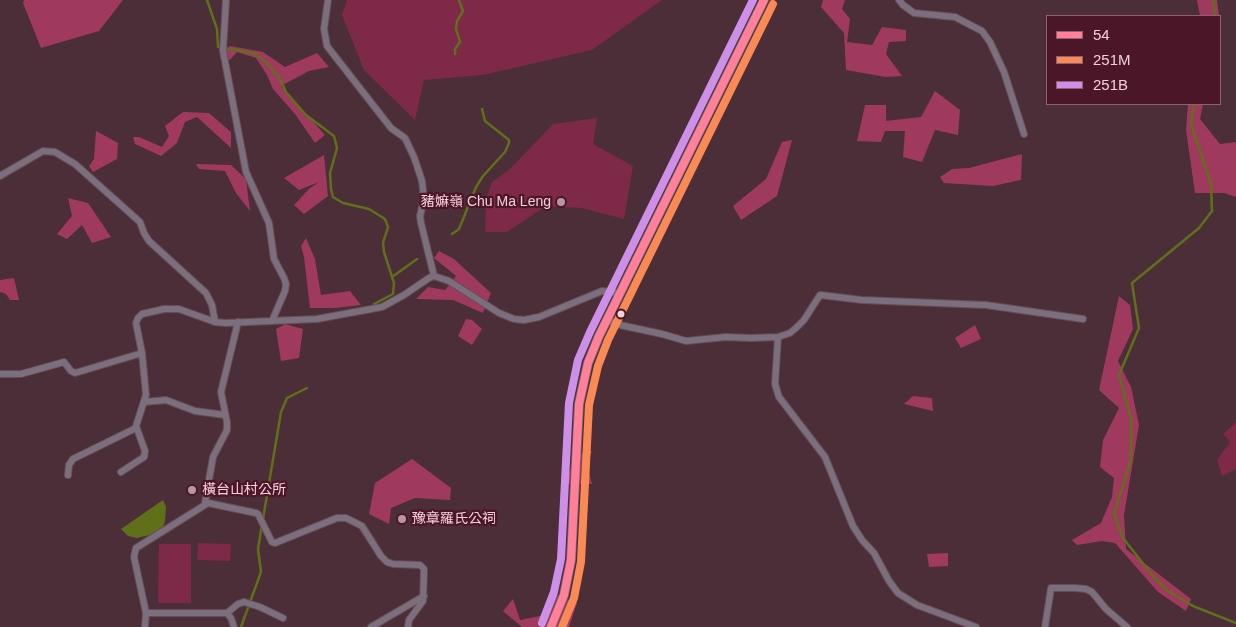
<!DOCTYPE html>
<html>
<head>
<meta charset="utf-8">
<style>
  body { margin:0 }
  #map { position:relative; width:1236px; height:627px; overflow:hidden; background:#4b2e37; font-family:Arial,sans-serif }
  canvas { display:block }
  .legend { position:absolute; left:1046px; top:15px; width:175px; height:90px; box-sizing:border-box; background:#4c1629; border:1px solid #8f606f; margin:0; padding:6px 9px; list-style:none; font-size:15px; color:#f4d0d9 }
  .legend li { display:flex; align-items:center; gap:10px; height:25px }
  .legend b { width:25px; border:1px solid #8f606f }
</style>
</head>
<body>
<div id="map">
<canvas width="1236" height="627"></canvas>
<ul class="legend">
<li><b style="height:6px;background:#ff8098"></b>54</li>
<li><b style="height:6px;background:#f98a56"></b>251M</li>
<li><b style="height:6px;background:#ce8fe9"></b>251B</li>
</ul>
</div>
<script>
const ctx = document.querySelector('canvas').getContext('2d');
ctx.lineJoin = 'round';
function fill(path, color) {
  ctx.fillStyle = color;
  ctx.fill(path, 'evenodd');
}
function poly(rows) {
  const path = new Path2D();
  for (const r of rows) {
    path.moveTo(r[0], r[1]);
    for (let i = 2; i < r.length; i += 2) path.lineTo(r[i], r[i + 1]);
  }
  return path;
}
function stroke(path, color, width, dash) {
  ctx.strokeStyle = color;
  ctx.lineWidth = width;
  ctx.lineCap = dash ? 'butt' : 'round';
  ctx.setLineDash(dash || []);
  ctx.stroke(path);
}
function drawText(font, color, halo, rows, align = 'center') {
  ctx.font = font + ' Arial,"Noto Sans TC",sans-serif';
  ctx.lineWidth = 4.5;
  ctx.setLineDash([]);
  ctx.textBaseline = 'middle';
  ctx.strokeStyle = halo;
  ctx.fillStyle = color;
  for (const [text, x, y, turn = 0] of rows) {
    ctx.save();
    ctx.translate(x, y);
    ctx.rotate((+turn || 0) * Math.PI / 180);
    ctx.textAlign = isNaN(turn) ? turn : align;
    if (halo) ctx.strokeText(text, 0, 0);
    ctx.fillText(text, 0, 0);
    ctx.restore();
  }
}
fill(poly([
  [347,0,662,0,592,50,483,75,424,80,415,120,364,70,342,15],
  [597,118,593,144,633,166,624,219,582,208,546,206,507,232,485,232,486,198,492,182,510,169,553,124],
  [1236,422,1236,469,1222,476,1217,460,1230,442,1223,434],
  [198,543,231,544,230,561,197,560],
  [159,544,191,544,191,603,158,603]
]), '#7e2947');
fill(poly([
  [24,0,123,0,99,31,41,48,23,3],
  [823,0,845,0,842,9,850,19,847,42,872,45,882,27,906,30,906,41,889,42,886,54,902,76,886,77,846,70,844,33,821,7],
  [1197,0,1217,0,1219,16,1200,16],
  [230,46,263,52,285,67,317,53,329,67,309,71,281,86,325,135,315,143,295,114,273,89,267,75,256,58,237,52,230,60,219,56],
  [935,91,960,110,958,135,935,130,922,162,903,157,905,131,885,131,881,142,857,141,865,105,886,105,886,121,921,117],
  [1188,104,1203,104,1200,119,1220,144,1236,142,1236,197,1224,193,1195,193,1186,130],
  [183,112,209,113,231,132,231,148,197,117,185,122,177,143,161,156,135,144,133,137,139,137,162,147,169,136,165,126],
  [96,131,118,143,117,159,93,172,89,166,94,159],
  [792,140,777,196,741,220,733,206,766,179,782,142],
  [1022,154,1021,180,993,186,944,183,940,177,952,169,969,168],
  [324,155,328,196,304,214,294,205,309,189,319,182,299,190,284,178],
  [196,164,231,165,246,179,250,211,236,193,225,171,199,169],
  [68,198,88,203,111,237,92,243,82,225,67,239,57,234,72,216],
  [306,238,315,259,321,295,350,291,361,305,335,308,310,308,304,257,301,246],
  [439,251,454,259,491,293,483,313,453,300,416,299,428,287,445,290,456,276,434,258],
  [14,278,19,300,10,300,6,294,0,292,0,280],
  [1119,296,1130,305,1133,329,1118,361,1131,387,1139,425,1124,515,1126,549,1191,599,1186,611,1158,592,1115,543,1102,541,1077,545,1072,540,1101,523,1112,497,1114,478,1100,467,1103,440,1119,408,1099,390],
  [466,319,472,320,482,329,472,345,458,336],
  [285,324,303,329,299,358,281,361,276,329],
  [975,325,981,339,961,348,955,338],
  [913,396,932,398,933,411,904,404],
  [586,447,592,452,586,461,592,484,569,484,568,474],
  [412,459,451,488,450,500,415,498,391,508,389,524,369,514,375,483],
  [948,553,948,566,929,567,927,554],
  [557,595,577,603,569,627,522,627,503,611,513,599,520,620,545,615]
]), '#9f3a5e');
fill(poly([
  [163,500,166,507,165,521,163,527,153,534,137,538,128,536,121,529]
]), '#5f7019');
stroke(poly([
  [207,0,217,29,218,47,253,53,263,59,279,77,286,92,306,115,334,136,337,148,330,173,331,189,333,197,343,203,369,209,385,219,388,227,383,243,384,252,394,283,393,294,374,304],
  [1213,0,1215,16],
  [455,54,455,49,460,42,456,29,457,21,463,11,459,0],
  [1194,104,1191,124,1211,184,1212,211,1199,228,1132,283,1139,328,1119,375,1131,419,1131,459,1114,514,1123,538,1152,575,1168,591,1193,606,1236,623],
  [452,234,459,229,476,187,483,176,505,152,509,143,509,140,485,121,482,109],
  [392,277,417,259],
  [263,519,281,412,287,398,307,388],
  [241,627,261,572,258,549,262,524]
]), '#5f7019', 2.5);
const street = poly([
  [226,0,223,51,246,172,269,223,274,259,284,278,286,284,285,291,272,321],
  [328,0,324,29,327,46,391,128,405,138,414,157,422,181,424,199,420,216,421,223,434,276],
  [899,0,903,5,914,13,955,17,982,31,990,42,1004,72,1024,134],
  [0,176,43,151,55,152,75,164,140,222,144,233,149,241,206,293,212,305,215,322],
  [607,320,620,325,662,334,686,341,726,337,751,338,778,337,790,333,796,328,804,320,820,295,862,300,986,305,1083,319],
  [778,337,775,384,779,397,825,457,853,526,862,540,874,553,889,581,898,593,917,605,976,627],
  [0,374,21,374,64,362,71,371,75,373,142,353],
  [144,402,166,400,195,411,225,415],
  [121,472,144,457,145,451,136,426,146,395,142,353,136,323,138,318,142,314,164,309,179,309,215,322,225,323,317,319,382,307,404,295,429,278,434,276,449,281,499,313,514,319,524,320,539,317,602,291,620,293],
  [68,475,69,465,73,459,136,428],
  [205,503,213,457,227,430,227,422,221,392,238,322],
  [146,613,227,613,238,604,244,602,260,607,283,618],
  [227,613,231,618,234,627],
  [145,627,146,613,134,557,136,548,208,503,256,513,258,514,272,542,275,543,337,518,346,518,362,526,381,556,387,562,393,564,420,565,424,569,423,601,409,620,408,627],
  [371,627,424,596],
  [1045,627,1051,588,1075,588,1086,589,1092,592,1106,609,1127,627]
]);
const secondary = poly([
  [551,627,564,595,571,560,579,404,588,363,599,336,764,0]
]);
stroke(street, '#674e55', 8);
stroke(secondary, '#674e55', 10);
stroke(street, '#7b6f7d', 6);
stroke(secondary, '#80707e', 9);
stroke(poly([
  [551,627,564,595,571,560,579,404,588,363,599,336,764,0]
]), '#ff8098', 8);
stroke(poly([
  [562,627,574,598,581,562,589,405,598,366,608,340,773,4]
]), '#f98a56', 8);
stroke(poly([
  [542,623,554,592,561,559,569,403,578,360,590,332,753,0]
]), '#ce8fe9', 8);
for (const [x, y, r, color] of [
  [561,202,5,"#b997a0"],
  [621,314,4.5,"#f4d0d9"],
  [192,490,5,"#b997a0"],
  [402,519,5,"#b997a0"]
]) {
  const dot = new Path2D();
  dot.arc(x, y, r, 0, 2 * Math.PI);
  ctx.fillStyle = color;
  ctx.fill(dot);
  stroke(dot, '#4c1629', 2);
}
drawText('14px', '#f4d0d9', '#4c1629', [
  ["豬嫲嶺 Chu Ma Leng",551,202,"right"],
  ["橫台山村公所",202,490],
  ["豫章羅氏公祠",412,519]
], 'left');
</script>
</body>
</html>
